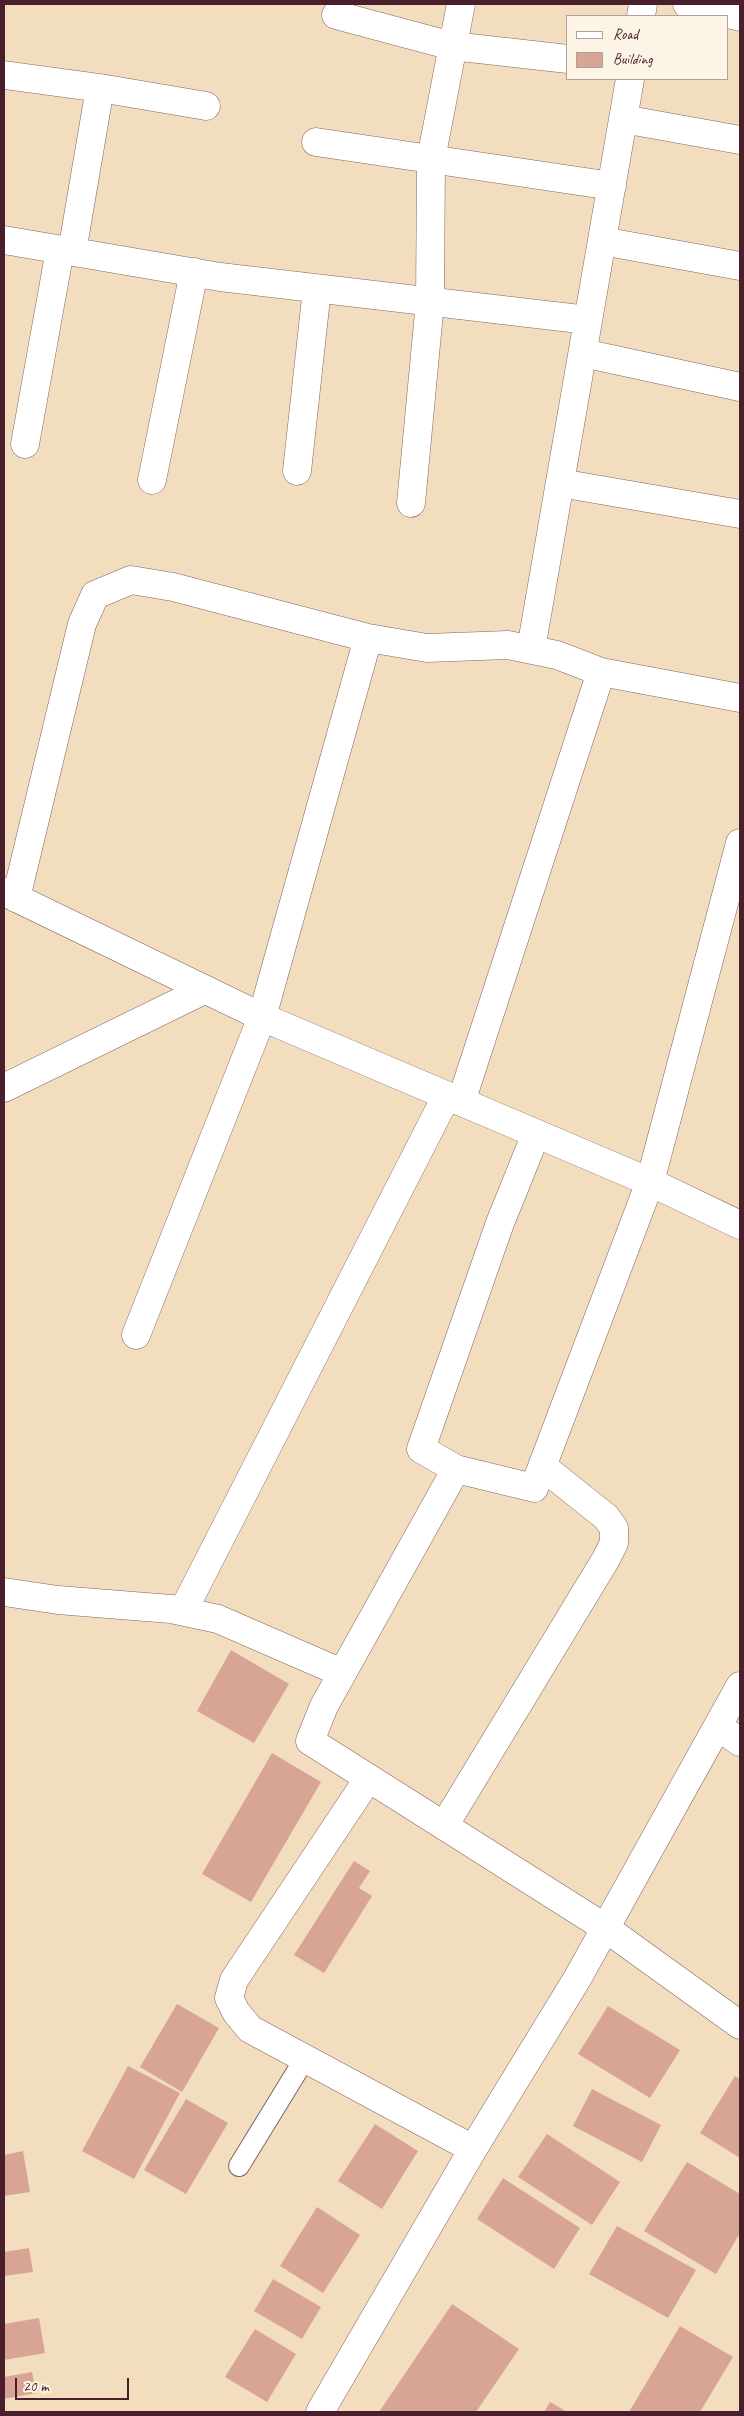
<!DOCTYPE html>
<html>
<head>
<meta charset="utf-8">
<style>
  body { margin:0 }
  #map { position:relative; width:744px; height:2416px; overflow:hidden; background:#f2debf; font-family:Caveat,sans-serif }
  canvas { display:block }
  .frame { position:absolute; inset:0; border:5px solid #4a1f2b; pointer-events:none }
  .legend { position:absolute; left:566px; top:15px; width:162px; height:65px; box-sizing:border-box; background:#fcf5e5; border:1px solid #b59f9b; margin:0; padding:6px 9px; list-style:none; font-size:15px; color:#4a1f2b }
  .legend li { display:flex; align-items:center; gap:10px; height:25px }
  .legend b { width:25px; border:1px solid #b59f9b }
  .scale { position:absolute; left:15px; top:2378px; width:114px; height:22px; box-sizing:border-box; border:2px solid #4a1f2b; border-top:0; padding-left:6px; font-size:15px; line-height:18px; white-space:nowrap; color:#4a1f2b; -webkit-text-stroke:4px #fcf5e5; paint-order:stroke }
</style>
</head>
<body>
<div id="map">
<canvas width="744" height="2416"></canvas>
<div class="frame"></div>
<ul class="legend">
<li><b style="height:6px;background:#fff"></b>Road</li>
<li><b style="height:14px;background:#d8a496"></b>Building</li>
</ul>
<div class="scale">20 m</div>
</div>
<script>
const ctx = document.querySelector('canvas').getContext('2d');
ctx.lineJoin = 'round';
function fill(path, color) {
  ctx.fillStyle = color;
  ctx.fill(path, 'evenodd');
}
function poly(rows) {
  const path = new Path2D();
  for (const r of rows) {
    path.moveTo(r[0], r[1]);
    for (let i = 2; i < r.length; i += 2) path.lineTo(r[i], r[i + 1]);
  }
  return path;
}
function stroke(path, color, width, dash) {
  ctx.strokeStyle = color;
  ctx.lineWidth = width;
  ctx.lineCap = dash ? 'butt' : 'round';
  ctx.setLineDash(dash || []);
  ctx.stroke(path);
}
fill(poly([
  [231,1650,289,1684,254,1743,197,1711],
  [272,1753,321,1782,251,1902,202,1874],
  [354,1861,370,1871,359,1888,372,1896,324,1973,294,1955],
  [177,2004,219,2028,182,2092,140,2067],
  [608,2006,680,2050,650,2098,578,2054],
  [128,2066,180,2093,134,2179,82,2151],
  [735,2076,740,2079,740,2158,700,2133],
  [592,2089,661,2125,642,2162,573,2126],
  [186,2099,228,2123,186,2194,144,2170],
  [375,2124,418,2151,382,2209,338,2181],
  [547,2134,620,2182,592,2225,518,2177],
  [23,2151,30,2192,4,2196,4,2155],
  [687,2162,740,2194,740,2233,716,2274,644,2231],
  [503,2178,580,2228,554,2269,477,2219],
  [317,2207,360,2235,323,2293,280,2266],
  [617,2226,696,2270,668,2318,589,2274],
  [29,2248,33,2272,4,2276,4,2252],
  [273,2279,321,2307,302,2339,254,2311],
  [452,2304,519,2349,476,2412,379,2412],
  [39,2318,45,2353,4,2360,4,2324],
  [680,2326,733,2357,700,2412,629,2412],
  [255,2329,296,2354,267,2402,225,2377],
  [32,2372,36,2393,4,2399,4,2377],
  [550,2402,567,2412,544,2412]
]), '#d8a496');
const service = poly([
  [239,2166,304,2060]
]);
const minor = poly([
  [687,4,740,17],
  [336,15,452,46,568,59],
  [641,16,643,4],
  [4,75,100,88,72,252],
  [100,88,206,106],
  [623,119,740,140],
  [316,142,612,186],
  [4,240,220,277,588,320],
  [602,241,740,266],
  [583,353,740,387],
  [25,444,60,250],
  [297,471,317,289],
  [152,480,194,272],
  [560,483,740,514],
  [411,503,430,302,431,159,461,4],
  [531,649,630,79],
  [601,672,740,698],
  [740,843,650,1182,534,1488,456,1469,324,1706,310,1741,604,1927,740,2025],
  [16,898,82,624,95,595,131,580,173,587,368,638],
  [4,1088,204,990],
  [136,1335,262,1017,368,638,427,648,508,645,557,655,601,672,461,1102],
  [456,1469,421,1449,500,1223,536,1134],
  [4,1592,58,1600,171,1609,218,1619,342,1673],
  [183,1611,446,1097],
  [719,1727,740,1742],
  [368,1779,234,1980,229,1998,236,2012,250,2029,473,2149],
  [444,1826,606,1559,614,1543,614,1528,606,1517,542,1466],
  [320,2412,473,2149,577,1979,740,1686]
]);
const tertiary = poly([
  [4,892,262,1017,650,1182,740,1225]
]);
stroke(service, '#85625f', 22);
stroke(minor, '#85625f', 29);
stroke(tertiary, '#85625f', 29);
stroke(service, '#fff', 20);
stroke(minor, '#fff', 28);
stroke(tertiary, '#fff', 28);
</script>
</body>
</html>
